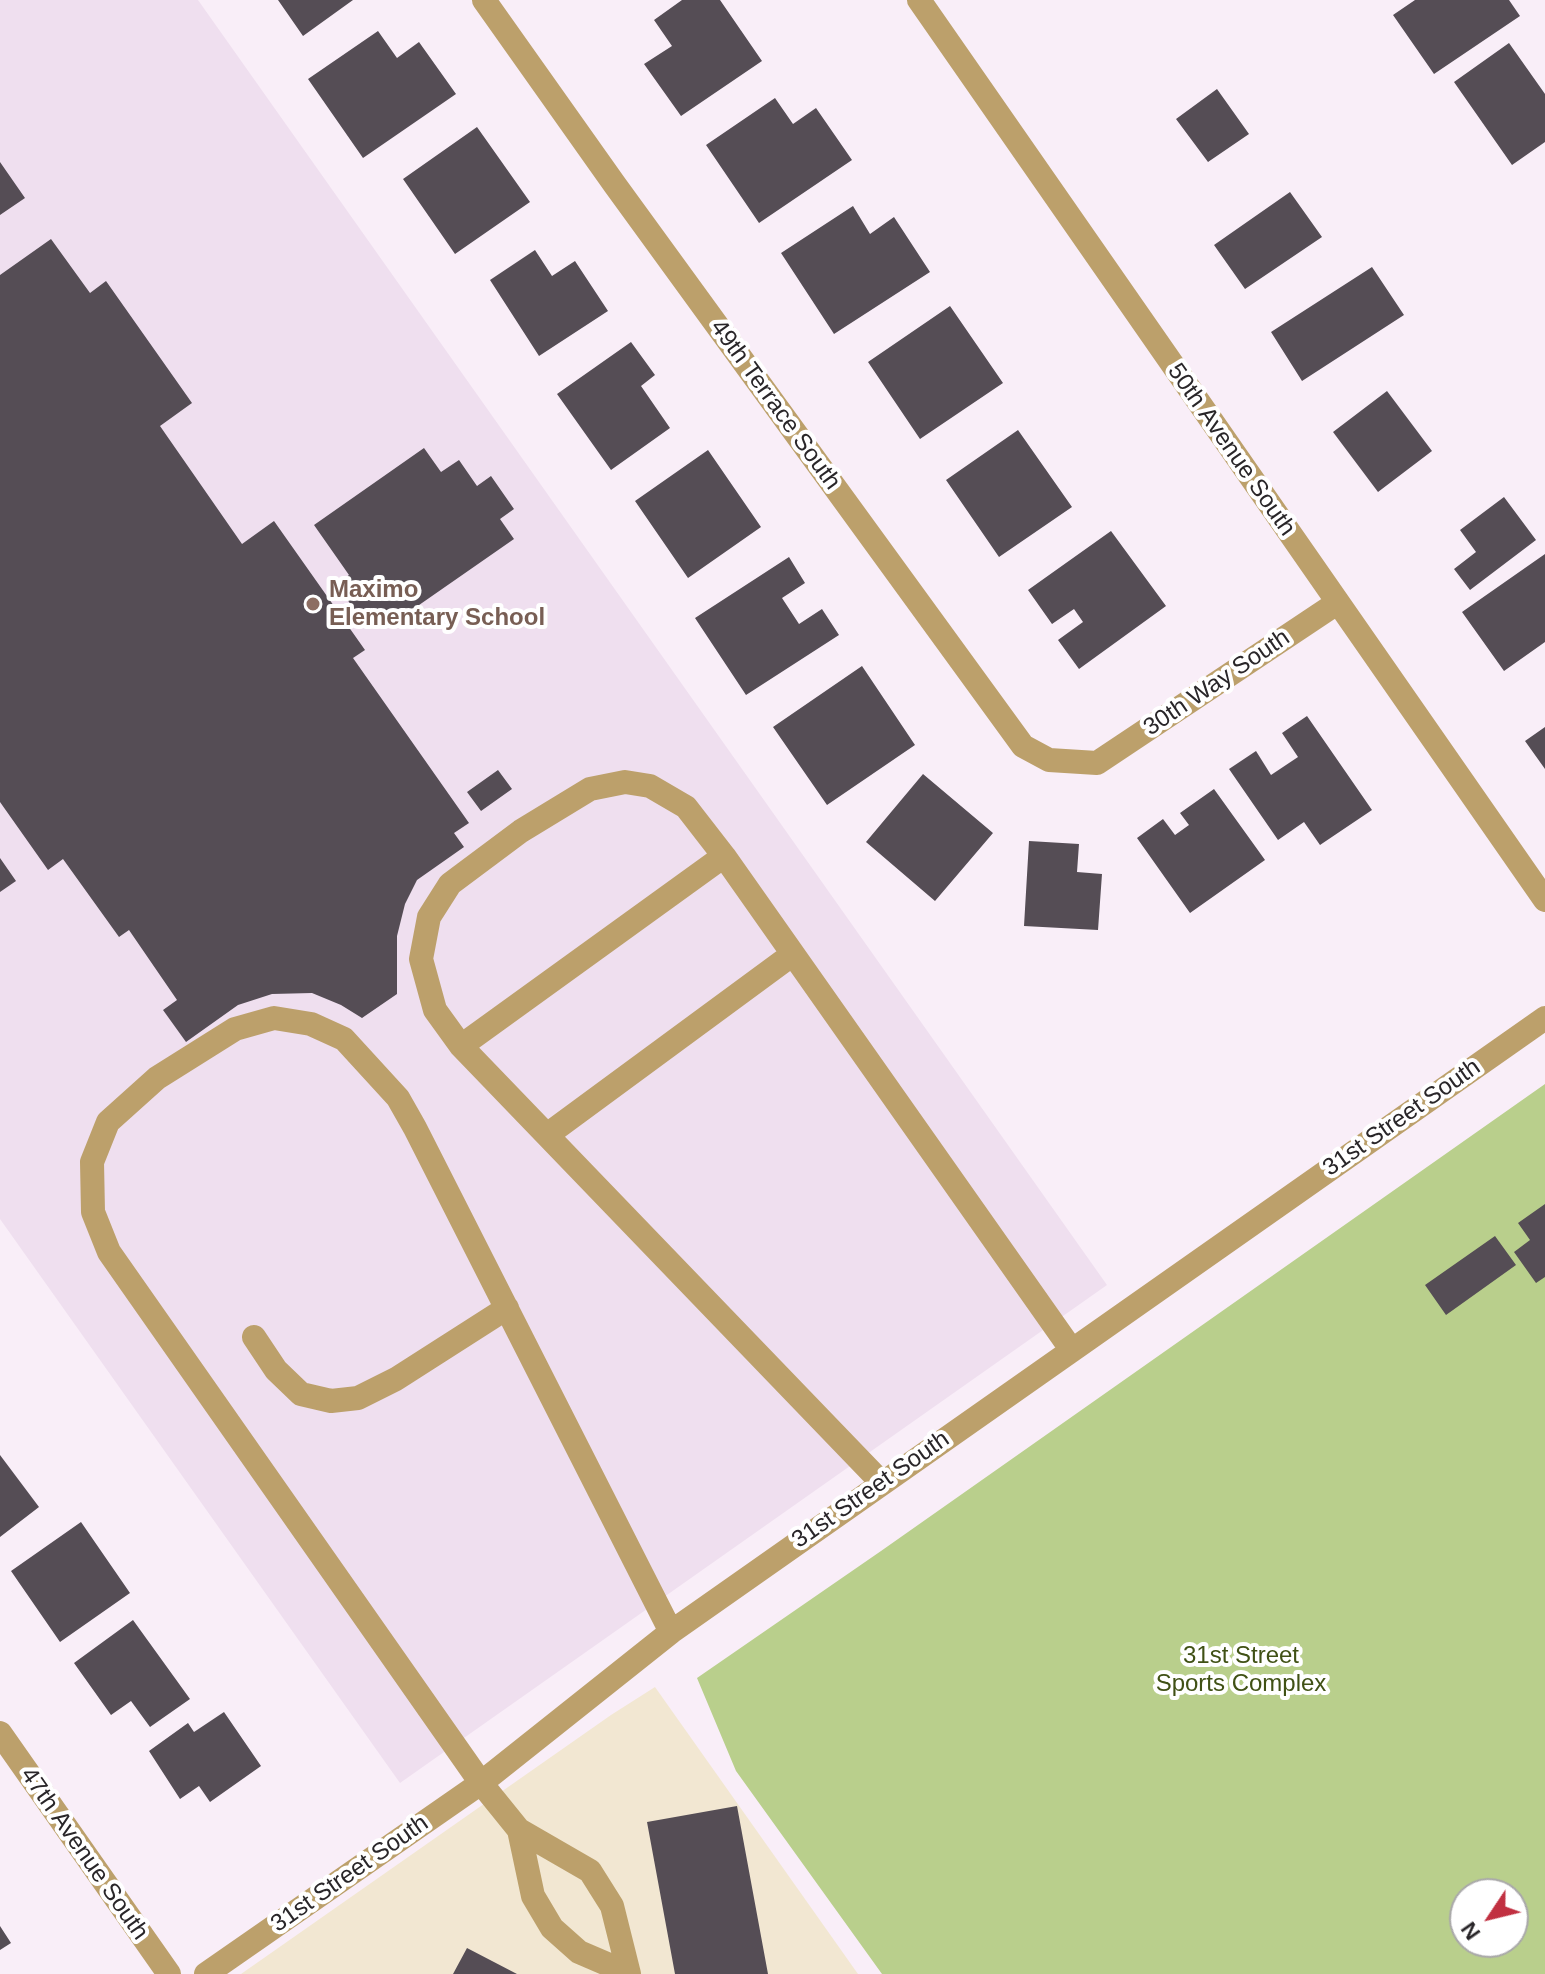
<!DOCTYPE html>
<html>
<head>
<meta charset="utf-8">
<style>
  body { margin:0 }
  #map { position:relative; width:1545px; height:1974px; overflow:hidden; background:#f9eef8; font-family:Helvetica,sans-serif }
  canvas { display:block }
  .north { position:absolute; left:1449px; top:1878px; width:80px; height:80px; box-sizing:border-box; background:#fff; border:2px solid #a9a8a9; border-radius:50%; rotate:235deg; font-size:22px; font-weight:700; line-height:32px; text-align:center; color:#292629 }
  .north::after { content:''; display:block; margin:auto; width:28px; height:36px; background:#c13041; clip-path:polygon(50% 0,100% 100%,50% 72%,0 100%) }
</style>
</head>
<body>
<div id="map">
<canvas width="1545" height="1974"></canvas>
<div class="north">N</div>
</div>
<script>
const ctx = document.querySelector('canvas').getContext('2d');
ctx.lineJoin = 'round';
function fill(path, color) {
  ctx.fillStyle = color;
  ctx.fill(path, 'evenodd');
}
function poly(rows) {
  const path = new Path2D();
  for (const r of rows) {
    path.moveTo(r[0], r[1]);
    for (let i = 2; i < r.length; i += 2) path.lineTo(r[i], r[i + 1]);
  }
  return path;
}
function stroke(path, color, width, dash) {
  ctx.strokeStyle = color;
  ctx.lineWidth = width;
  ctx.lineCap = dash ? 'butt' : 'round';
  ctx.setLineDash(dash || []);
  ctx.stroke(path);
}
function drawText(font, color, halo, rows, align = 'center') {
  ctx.font = font + ' Helvetica,sans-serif';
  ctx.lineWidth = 8;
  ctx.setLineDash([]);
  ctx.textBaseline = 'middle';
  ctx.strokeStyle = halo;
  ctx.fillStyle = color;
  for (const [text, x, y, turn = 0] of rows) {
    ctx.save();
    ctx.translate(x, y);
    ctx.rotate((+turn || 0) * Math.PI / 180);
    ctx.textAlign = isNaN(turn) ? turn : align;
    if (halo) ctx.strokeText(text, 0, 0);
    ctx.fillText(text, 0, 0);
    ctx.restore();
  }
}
fill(poly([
  [655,1687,858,1974,241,1974,611,1715]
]), '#f2e7d2');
fill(poly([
  [0,0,198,0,1107,1285,400,1783,0,1219]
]), '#efdfef');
fill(poly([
  [1545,1084,1545,1974,882,1974,736,1771,697,1678,881,1551],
  [1465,1894,1513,1894,1513,1942,1465,1942]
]), '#b9cf8c');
fill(poly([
  [278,0,353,0,303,36],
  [682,0,720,0,762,61,681,116,644,64,672,46,654,20],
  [1415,0,1509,0,1520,16,1434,74,1393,15],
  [378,31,397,58,419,42,456,94,363,158,308,79],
  [1509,43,1545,94,1545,142,1512,165,1454,82],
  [1217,89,1249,134,1208,162,1176,119],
  [775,98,793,124,816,108,852,160,759,223,706,145],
  [477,127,530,202,455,254,403,179],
  [0,162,25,198,0,215],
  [1290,192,1322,237,1245,289,1214,245],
  [853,206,870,234,894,217,930,272,834,334,781,253],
  [51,239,90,293,106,281,192,403,160,426,242,544,274,521,365,650,353,658,469,823,454,833,464,847,417,880,405,904,397,936,397,994,362,1018,341,1005,312,993,272,994,238,1005,186,1042,163,1010,177,1000,129,930,119,937,63,859,48,870,0,802,0,275],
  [535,250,552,276,575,261,608,311,539,356,490,280],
  [1372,267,1404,315,1302,381,1271,332],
  [950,306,1003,383,920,439,868,362],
  [631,342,655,375,641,386,670,428,611,470,557,394],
  [1387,391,1432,451,1378,492,1333,432],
  [1018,430,1072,507,999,557,946,480],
  [424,448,441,472,459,460,477,486,491,476,514,509,500,519,514,539,386,628,372,608,359,617,337,584,349,575,314,525],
  [708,450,761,527,688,578,635,501],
  [1504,497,1536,540,1470,590,1454,569,1476,552,1460,530],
  [1111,531,1166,606,1079,669,1058,640,1083,622,1074,609,1052,624,1028,590],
  [1545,554,1545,642,1504,671,1462,612],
  [789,557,805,583,782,598,799,624,822,609,839,635,746,695,695,618],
  [862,666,915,745,827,805,773,727],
  [1307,716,1372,810,1320,845,1304,822,1278,840,1229,769,1256,751,1271,775,1298,757,1282,733],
  [1545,727,1545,769,1525,741],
  [498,770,512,789,481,811,467,792],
  [923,774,993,833,935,901,866,842],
  [1214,789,1265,860,1190,913,1137,838,1163,819,1175,835,1189,825,1180,813],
  [1029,841,1079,844,1077,872,1102,874,1098,930,1024,926],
  [0,858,16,881,0,892],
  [1545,1204,1545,1277,1536,1283,1514,1252,1530,1240,1518,1223],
  [1495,1236,1516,1265,1446,1315,1425,1285],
  [0,1455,39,1507,0,1537],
  [81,1522,130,1593,60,1642,11,1571],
  [133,1620,190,1699,150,1727,131,1701,111,1715,74,1663],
  [224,1712,261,1766,210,1802,199,1786,180,1799,149,1751,188,1723,194,1732],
  [737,1806,768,1974,675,1974,647,1822],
  [0,1926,11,1943,0,1950],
  [467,1948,517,1974,453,1974]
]), '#554d55');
stroke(poly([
  [484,0,615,185,1023,746,1049,760,1097,763,1337,603],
  [919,0,1545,900],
  [461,1046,724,856],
  [547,1135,793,954],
  [254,1337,276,1370,301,1394,331,1401,358,1398,396,1379,507,1308],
  [881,1482,461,1046,435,1010,421,959,429,917,450,884,521,831,590,789,625,782,650,786,686,807,724,856,1071,1349],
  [0,1733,169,1974],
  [519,1830,533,1896,552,1928,579,1952,628,1973],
  [206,1974,481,1783,671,1632,1545,1018],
  [629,1974,612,1906,590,1871,519,1830,481,1783,109,1252,93,1212,92,1162,108,1122,157,1078,235,1029,274,1018,311,1024,344,1039,398,1098,415,1128,671,1632]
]), '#bca06b', 24);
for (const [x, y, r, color] of [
  [313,604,8,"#8d6e63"]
]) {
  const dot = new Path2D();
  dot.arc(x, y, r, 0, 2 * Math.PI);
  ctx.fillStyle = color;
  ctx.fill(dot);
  stroke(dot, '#fff', 3);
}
drawText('24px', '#292629', '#fff', [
  ["49th Terrace South",775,405,54],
  ["50th Avenue South",1231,450,55],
  ["30th Way South",1217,683,-34],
  ["31st Street South",1402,1118,-35],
  ["31st Street South",871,1490,-35],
  ["47th Avenue South",84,1854,55],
  ["31st Street South",350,1874,-35]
]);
drawText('bold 24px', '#785e54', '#fff', [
  ["Maximo",329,590],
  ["Elementary School",329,618]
], 'left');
drawText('24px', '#405115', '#fff', [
  ["31st Street",1241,1656],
  ["Sports Complex",1241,1684]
]);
</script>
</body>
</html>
